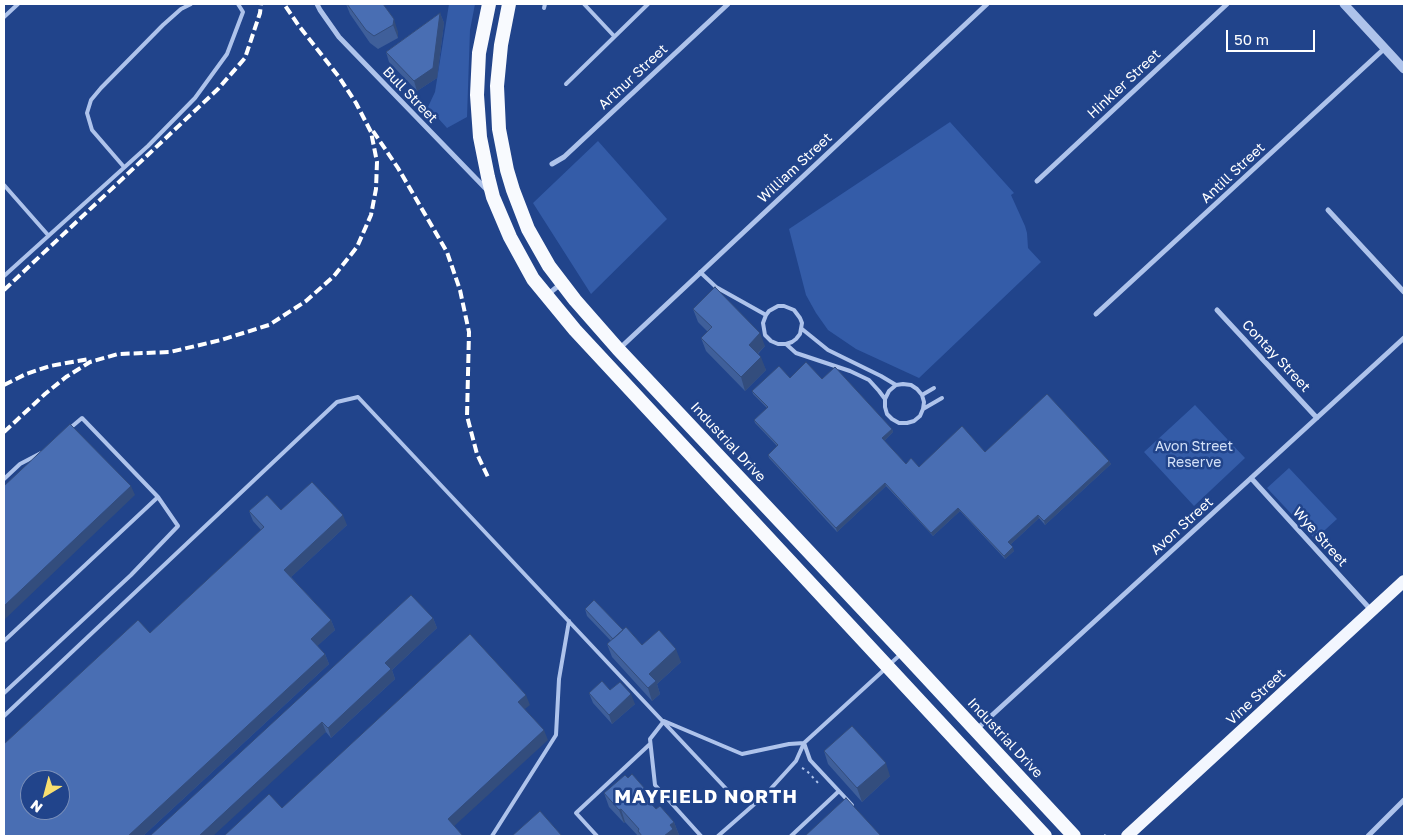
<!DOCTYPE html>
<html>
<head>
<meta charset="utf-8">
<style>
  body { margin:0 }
  #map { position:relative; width:1408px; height:840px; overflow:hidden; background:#21448b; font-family:"Golos Text",sans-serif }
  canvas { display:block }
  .frame { position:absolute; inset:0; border:5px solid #fff; pointer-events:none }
  .north { position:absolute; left:20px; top:770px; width:50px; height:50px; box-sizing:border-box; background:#21448b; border:1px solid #7a8fb9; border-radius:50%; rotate:217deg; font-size:14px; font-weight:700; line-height:20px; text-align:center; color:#fff }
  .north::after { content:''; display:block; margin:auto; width:18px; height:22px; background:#f8df6f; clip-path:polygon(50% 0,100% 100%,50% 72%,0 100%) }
  .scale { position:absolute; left:1226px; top:30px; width:89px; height:22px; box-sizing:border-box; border:2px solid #fff; border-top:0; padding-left:6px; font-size:15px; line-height:18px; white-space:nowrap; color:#fff; -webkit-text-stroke:4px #21448b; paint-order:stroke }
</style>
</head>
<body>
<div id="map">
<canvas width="1408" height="840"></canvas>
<div class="frame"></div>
<div class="north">N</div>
<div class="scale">50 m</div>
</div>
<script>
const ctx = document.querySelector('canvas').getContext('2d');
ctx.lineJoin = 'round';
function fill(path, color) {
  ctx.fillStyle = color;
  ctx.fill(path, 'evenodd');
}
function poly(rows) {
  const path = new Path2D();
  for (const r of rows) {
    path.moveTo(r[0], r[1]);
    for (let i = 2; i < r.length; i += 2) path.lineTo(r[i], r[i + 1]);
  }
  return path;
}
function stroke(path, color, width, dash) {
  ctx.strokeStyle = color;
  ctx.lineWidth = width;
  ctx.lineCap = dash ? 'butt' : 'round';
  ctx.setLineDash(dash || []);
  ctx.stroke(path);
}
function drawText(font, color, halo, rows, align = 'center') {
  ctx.font = font + ' "Golos Text",sans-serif';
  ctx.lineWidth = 5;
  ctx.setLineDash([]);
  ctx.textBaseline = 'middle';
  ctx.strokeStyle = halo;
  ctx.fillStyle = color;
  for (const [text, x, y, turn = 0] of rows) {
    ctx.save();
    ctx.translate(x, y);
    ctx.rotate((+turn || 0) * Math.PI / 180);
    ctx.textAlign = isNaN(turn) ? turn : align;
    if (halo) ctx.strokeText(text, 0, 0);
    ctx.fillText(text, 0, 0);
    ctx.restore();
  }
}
fill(poly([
  [449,4,475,4,470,30,467,117,447,128,428,107,435,92],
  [950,122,1014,193,1011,195,1025,226,1027,233,1028,248,1041,262,919,378,856,349,828,330,816,313,806,295,789,229],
  [598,141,667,219,591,294,533,203],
  [1195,405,1245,458,1194,506,1144,452],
  [1289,468,1337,519,1315,539,1267,488]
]), '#345ca8');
stroke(poly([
  [802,768,806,770,820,785],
  [1104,835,1106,836]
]), '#aec3eb', 2, [2.5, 4]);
stroke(poly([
  [584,4,614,36],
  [544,8,545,4],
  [4,17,18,4],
  [566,84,648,4],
  [124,167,92,130,87,113,91,100,101,88,163,25,181,9,191,4],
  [4,185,48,235],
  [700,272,716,287,766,315],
  [4,276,148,146,195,98,227,54,243,12,238,4],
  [802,329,828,350,881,376,896,385],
  [786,344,792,342,796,339,800,334,802,323,800,318,794,310,784,306,778,306,769,311,766,315,763,323,765,335,771,341,778,344,786,344,796,353,850,371,869,380,879,391,885,399,885,407,887,414,892,419,899,423,907,423,914,421,920,416,923,409,924,402,922,395,917,389,911,385,903,384,896,385,889,391,885,399],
  [922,395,934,388],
  [923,409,942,398],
  [4,479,20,464,41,453],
  [4,641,158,497,82,418,69,429],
  [890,664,901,654],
  [4,693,131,575,178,526,158,497],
  [4,716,337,402,358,397,732,795,766,794,796,761,804,743,885,669],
  [492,836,556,735,559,679,569,621],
  [597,836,576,813,650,744],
  [701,836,655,785,650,739,664,721,742,754,789,744,804,743,810,760,852,805],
  [718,836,766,794],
  [791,836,839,791]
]), '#aec3eb', 4);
stroke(poly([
  [317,4,320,10,339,37,488,191],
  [552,164,564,157,728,4],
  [1037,181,1227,4],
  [1328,210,1404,292],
  [547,295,562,283],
  [1217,310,1317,418],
  [1096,314,1385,48],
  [619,349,987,4],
  [1251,478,1371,610],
  [977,729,1404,338],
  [1368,836,1404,800]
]), '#aec3eb', 5);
stroke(poly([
  [1344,4,1404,69]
]), '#aec3eb', 9);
stroke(poly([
  [1127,836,1404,581]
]), '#f2f6fe', 12);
stroke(poly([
  [489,4,479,53,477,95,480,137,488,177,493,197,510,237,533,279,575,330,1045,836],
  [509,4,501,45,497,86,499,129,507,170,513,190,528,229,549,266,575,300,618,349,903,652,1074,836]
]), '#f8fafe', 14);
stroke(poly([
  [373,131,398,168,447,252,460,290,469,332,467,416,477,454,488,477],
  [4,290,218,89,245,58,260,13,261,4],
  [4,385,26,374,50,366,89,359],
  [4,432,45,394,66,377,90,362,118,354,170,352,221,340,269,325,306,301,334,276,357,247,371,215,376,189,377,162,371,132,356,103,339,77,299,26,284,4]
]), '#fff', 4, [9, 4]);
fill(poly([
  [346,4,383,4,398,32,398,38,378,49,370,43,350,14],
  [440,13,444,23,437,78,417,91,389,62,386,52],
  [693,309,765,346,758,354,766,370,745,391,706,351,701,338,708,332,698,322],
  [790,378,822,379,892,429,893,432,884,441,906,464,919,467,985,452,1109,461,1111,464,1045,525,1039,518,1010,545,1014,551,1005,559,960,511,933,536,886,486,837,532,769,458,768,455,777,446,755,423,754,420,767,408,753,394,752,391],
  [281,510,347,525,291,577,331,620,335,630,317,646,325,654,329,664,143,836,4,836,150,633,261,530,253,521,249,511],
  [585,609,623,630,642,645,681,662,657,684,660,694,652,701,612,657,607,644,611,641,587,616],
  [433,618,437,628,392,670,395,679,331,738,326,732,150,836],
  [610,690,635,704,612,724,593,703,589,693],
  [824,751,890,776,862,802,828,764],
  [628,778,651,803,651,804,656,809,674,822,679,835,677,836,638,836,625,822,624,823,609,807,604,793]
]), '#3f5f9a');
fill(poly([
  [440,13,444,23,437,78,417,91,414,81],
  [394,19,398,32,398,38,393,25],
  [760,333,765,346,753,358,749,345],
  [761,357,766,370,745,391,741,377],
  [892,429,893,432,883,442,882,438],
  [1109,461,1111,464,1045,525,1044,521],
  [885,483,886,486,837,532,836,528],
  [131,486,135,495,4,620,4,606],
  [958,508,960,511,933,536,931,533],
  [343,515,347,525,288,580,284,570],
  [1038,515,1039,518,1009,546,1008,542],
  [1013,547,1014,551,1005,559,1004,556],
  [433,618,437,628,392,670,395,679,331,738,328,728,385,663],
  [331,620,335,630,314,649,311,639],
  [676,649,681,662,657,684,660,694,652,701,648,688,649,674],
  [325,654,329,664,143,836,128,836],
  [631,694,635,704,612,724,609,715],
  [526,695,530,705,521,712,518,702],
  [322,722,326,732,213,836,199,836],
  [544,730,548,740,451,829,448,819],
  [886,763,890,776,862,802,857,788],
  [646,790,651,803,647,807,642,794],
  [621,809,625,822,624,823,619,810],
  [674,822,679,835,677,836,664,836,670,825]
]), '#334d7d');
const building = poly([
  [347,4,383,4,394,19,393,25,374,36,366,30,347,4],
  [440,13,433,68,414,81,386,52,440,13],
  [715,287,760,333,749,345,761,357,741,377,701,338,712,327,693,309,715,287],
  [806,362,822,379,835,367,892,429,882,438,906,464,911,458,919,467,962,426,985,452,1047,394,1109,461,1044,521,1038,515,1008,542,1013,547,1004,556,958,508,931,533,885,483,836,528,768,455,778,445,754,420,768,407,752,391,779,366,790,378,806,362],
  [70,424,131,486,4,606,4,486,70,424],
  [312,482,343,515,284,570,331,620,311,639,325,654,128,836,4,836,4,744,138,620,150,633,264,527,249,511,267,495,281,510,312,482],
  [30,780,60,780,60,810,30,810,30,780],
  [411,595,433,618,385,663,391,669,328,728,322,722,199,836,150,836,411,595],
  [594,600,623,630,613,639,585,609,594,600],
  [626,627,642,645,659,630,676,649,649,674,656,681,648,688,607,644,626,627],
  [470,634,526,695,518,702,544,730,448,819,463,836,224,836,269,794,282,808,470,634],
  [602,681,610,690,620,682,631,694,609,715,589,693,602,681],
  [852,726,886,763,857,788,824,751,852,726],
  [632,774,646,790,642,794,656,809,660,806,674,822,670,825,673,829,664,836,642,836,638,831,639,829,621,809,619,810,604,793,625,775,628,778,632,774],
  [846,798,881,836,805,836,846,798],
  [540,811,562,836,512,836,540,811]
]);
fill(building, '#496eb3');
stroke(building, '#334d7d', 1);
drawText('14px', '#fff', '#21448b', [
  ["Arthur Street",633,77,-43],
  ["Hinkler Street",1124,84,-43],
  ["Bull Street",410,95,46],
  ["William Street",795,168,-43],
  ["Antill Street",1233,173,-43],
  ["Contay Street",1276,356,47],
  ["Industrial Drive",728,442,47],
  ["Avon Street",1182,526,-42],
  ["Wye Street",1320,537,48],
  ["Vine Street",1256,697,-43],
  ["Industrial Drive",1005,738,47]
]);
drawText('14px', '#d2e0f8', '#21448b', [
  ["Avon Street",1194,447],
  ["Reserve",1194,463]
]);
ctx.letterSpacing = '1px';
drawText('bold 19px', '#fff', '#21448b', [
  ["MAYFIELD NORTH",706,797]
]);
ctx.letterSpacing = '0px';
</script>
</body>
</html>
